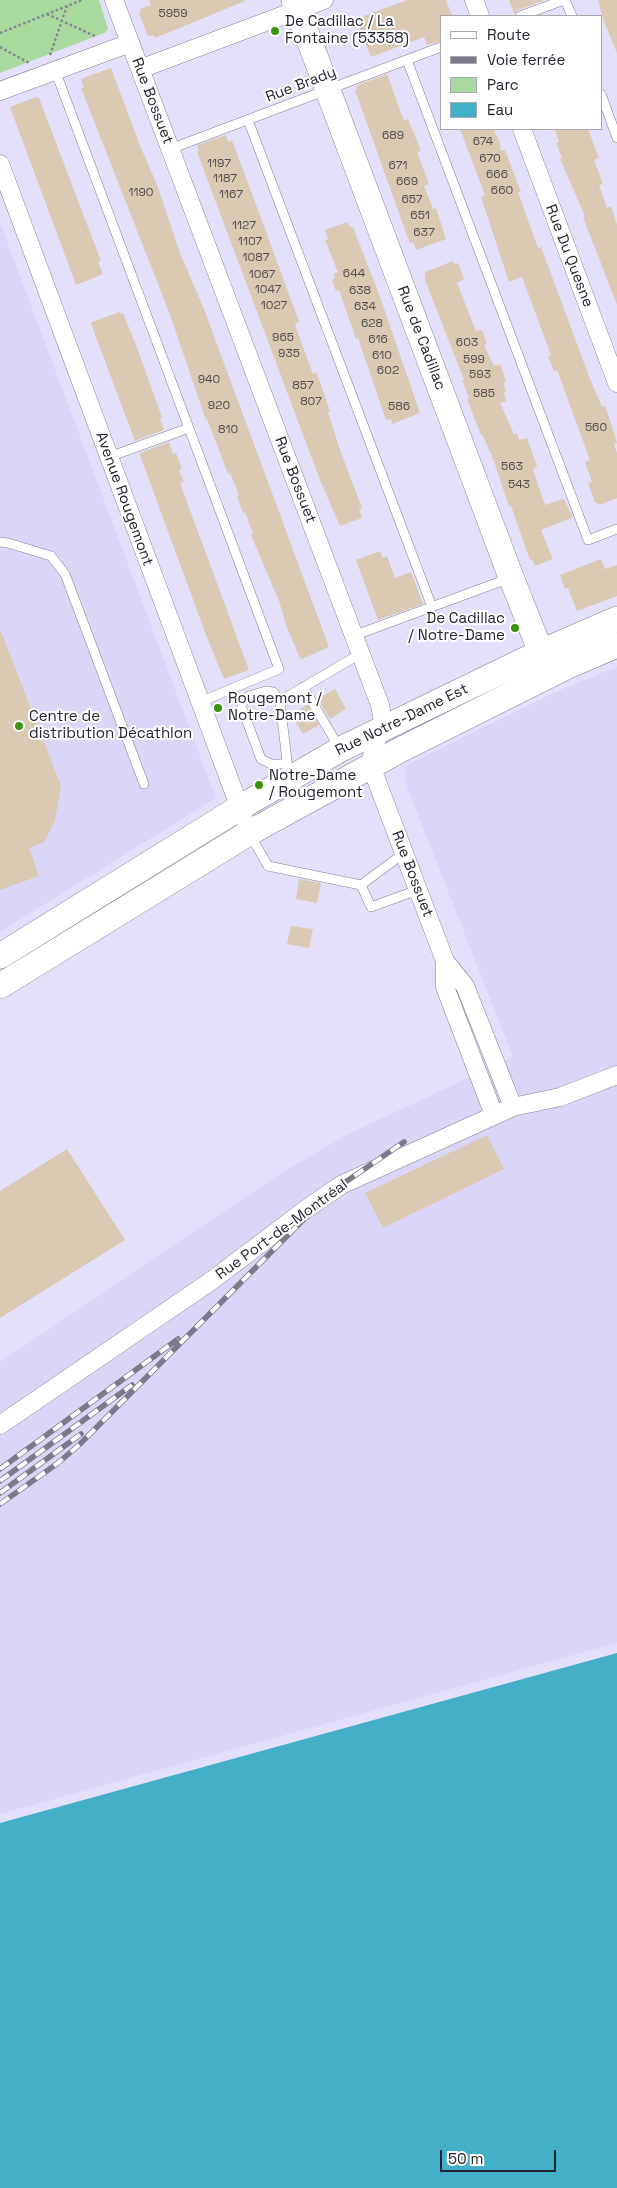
<!DOCTYPE html>
<html>
<head>
<meta charset="utf-8">
<style>
  body { margin:0 }
  #map { position:relative; width:617px; height:2188px; overflow:hidden; background:#e4e0fb; font-family:"Space Grotesk",sans-serif }
  canvas { display:block }
  .legend { position:absolute; left:440px; top:15px; width:162px; height:115px; box-sizing:border-box; background:#fff; border:1px solid #a8a7ab; margin:0; padding:6px 9px; list-style:none; font-size:15px; color:#25232d }
  .legend li { display:flex; align-items:center; gap:10px; height:25px }
  .legend b { width:25px; border:1px solid #a8a7ab }
  .scale { position:absolute; left:440px; top:2150px; width:116px; height:22px; box-sizing:border-box; border:2px solid #25232d; border-top:0; padding-left:6px; font-size:15px; line-height:18px; white-space:nowrap; color:#25232d; -webkit-text-stroke:4px #fff; paint-order:stroke }
</style>
</head>
<body>
<div id="map">
<canvas width="617" height="2188"></canvas>
<ul class="legend">
<li><b style="height:6px;background:#fff"></b>Route</li>
<li><b style="height:6px;background:#7c798b"></b>Voie ferrée</li>
<li><b style="height:14px;background:#a8da9f"></b>Parc</li>
<li><b style="height:14px;background:#43afc8"></b>Eau</li>
</ul>
<div class="scale">50 m</div>
</div>
<script>
const ctx = document.querySelector('canvas').getContext('2d');
ctx.lineJoin = 'round';
function fill(path, color) {
  ctx.fillStyle = color;
  ctx.fill(path, 'evenodd');
}
function poly(rows) {
  const path = new Path2D();
  for (const r of rows) {
    path.moveTo(r[0], r[1]);
    for (let i = 2; i < r.length; i += 2) path.lineTo(r[i], r[i + 1]);
  }
  return path;
}
function stroke(path, color, width, dash) {
  ctx.strokeStyle = color;
  ctx.lineWidth = width;
  ctx.lineCap = dash ? 'butt' : 'round';
  ctx.setLineDash(dash || []);
  ctx.stroke(path);
}
function drawText(font, color, halo, rows, align = 'center') {
  ctx.font = font + ' "Space Grotesk",sans-serif';
  ctx.lineWidth = 4;
  ctx.setLineDash([]);
  ctx.textBaseline = 'middle';
  ctx.strokeStyle = halo;
  ctx.fillStyle = color;
  for (const [text, x, y, turn = 0] of rows) {
    ctx.save();
    ctx.translate(x, y);
    ctx.rotate((+turn || 0) * Math.PI / 180);
    ctx.textAlign = isNaN(turn) ? turn : align;
    if (halo) ctx.strokeText(text, 0, 0);
    ctx.fillText(text, 0, 0);
    ctx.restore();
  }
}
fill(poly([
  [0,223,216,798,0,932],
  [617,667,617,1643,0,1814,0,1362,280,1174,346,1135,513,1057,407,787,405,766,560,690]
]), '#dbd6f8');
fill(poly([
  [0,0,99,0,108,29,104,33,0,73]
]), '#a8da9f');
fill(poly([
  [617,1653,617,2188,0,2188,0,1823]
]), '#43afc8');
fill(poly([
  [149,0,244,0,245,1,155,38,153,35,148,36,139,13,141,12,140,9,151,5],
  [407,0,446,0,452,16,441,16,441,41,427,45,424,37,371,57,356,19],
  [509,0,543,0,543,1,518,10,514,14],
  [598,0,617,0,617,53,603,19],
  [111,68,141,148,158,187,180,253,204,309,329,647,302,659,300,658,287,628,279,601,251,535,253,534,245,512,243,513,237,496,239,495,230,473,228,474,207,419,206,420,169,312,81,88,84,87,81,79],
  [387,74,404,121,408,119,421,151,417,152,429,184,424,186,433,209,436,208,446,239,416,250,413,242,410,244,355,90,357,89,356,86],
  [36,97,39,98,101,261,98,262,103,274,76,285,10,107],
  [460,129,493,129,499,140,501,151,505,150,521,192,518,192,538,248,541,247,590,379,602,407,605,406,612,426,617,443,614,444,617,453,617,498,600,505,595,502,588,483,592,482,585,462,590,460,557,370,554,372,548,356,551,355,522,277,509,282,481,197,485,195],
  [555,129,588,129,599,158,594,160,603,184,599,185,607,208,611,206,617,225,617,305,583,217,585,216,560,159,562,158,556,143,559,142],
  [226,135,228,142,232,140,299,321,295,325,313,374,316,372,320,382,330,411,328,412,340,450,362,508,359,509,362,518,340,526,320,480,197,152,199,151,197,145],
  [347,222,351,228,353,227,380,297,420,413,392,424,391,419,386,420,358,338,356,339,339,290,336,291,332,280,335,278,333,274,338,272,325,240,328,239,325,230],
  [453,261,455,264,458,263,464,279,457,283,476,331,482,330,487,344,484,345,494,366,500,364,504,375,506,382,503,383,506,392,504,393,506,401,500,403,514,434,517,433,519,440,527,438,537,466,533,470,545,505,564,499,572,516,571,518,541,530,553,559,535,566,532,559,530,560,511,506,509,507,494,461,482,434,481,435,467,399,469,398,462,380,464,380,425,280,425,272],
  [120,312,121,314,123,313,136,345,162,417,160,418,164,430,135,441,91,324,92,322],
  [169,442,173,454,176,453,182,469,179,470,184,482,180,483,249,670,224,679,206,635,140,455,140,453],
  [380,551,383,558,387,556,395,578,411,572,423,604,378,620,356,560],
  [601,559,605,569,617,565,617,596,577,611,568,588,565,589,560,575],
  [0,629,61,786,55,821,44,842,29,848,39,876,0,890],
  [335,689,346,709,330,719,317,699],
  [307,705,319,725,303,734,291,714],
  [299,879,321,883,317,903,296,899],
  [291,926,313,929,309,948,287,944],
  [487,1135,504,1169,383,1228,365,1193],
  [67,1149,125,1240,0,1318,0,1191]
]), '#dacab3');
const lane = poly([
  [565,0,572,16],
  [520,16,564,0],
  [407,60,588,540,617,529],
  [55,70,279,669,200,702],
  [601,94,617,138],
  [248,120,432,607],
  [170,149,441,47],
  [109,457,189,428],
  [0,542,8,543,51,556,65,574,144,784],
  [353,636,510,578],
  [303,687,339,747],
  [280,701,273,692,266,691,249,696,242,703,242,708,261,759,271,764,287,764],
  [289,778,280,701,360,654],
  [249,833,268,866,361,885,404,853],
  [361,885,371,907,418,890]
]);
const street = poly([
  [114,0,380,705,383,721,382,728,373,748,371,766,445,961,465,986,513,1107],
  [474,0,480,16],
  [140,69,324,0],
  [0,91,130,43],
  [522,129,617,383],
  [0,164,244,819],
  [445,961,445,987,494,1115],
  [0,1425,211,1281,305,1210,341,1185,513,1107,560,1097,617,1075]
]);
const secondary = poly([
  [294,0,511,577,550,675],
  [0,956,239,808,341,749,541,652,617,619],
  [0,986,249,833,400,750,568,666,617,645]
]);
stroke(lane, '#817d95', 10);
stroke(street, '#817d95', 19);
stroke(secondary, '#817d95', 26);
stroke(poly([
  [47,14,97,37],
  [0,33,82,0],
  [0,47,29,63],
  [50,55,67,6]
]), '#868395', 2.5, [2.5, 2.5]);
stroke(lane, '#fff', 9);
stroke(street, '#fff', 18);
stroke(secondary, '#fff', 25);
const rail = poly([
  [0,1469,178,1339],
  [0,1481,132,1385],
  [0,1493,81,1434],
  [0,1504,58,1463,80,1444,311,1212,341,1185,404,1142]
]);
stroke(rail, '#7c798b', 5.5);
stroke(rail, '#fff', 4, [11]);
for (const [x, y, r, color] of [
  [275,31,5,"#3a940c"],
  [515,628,5,"#3a940c"],
  [218,708,5,"#3a940c"],
  [19,726,5,"#3a940c"],
  [259,785,5,"#3a940c"]
]) {
  const dot = new Path2D();
  dot.arc(x, y, r, 0, 2 * Math.PI);
  ctx.fillStyle = color;
  ctx.fill(dot);
  stroke(dot, '#fff', 2);
}
drawText('12px', '#524d4e', null, [
  ["5959",173,14],
  ["689",393,136],
  ["674",483,142],
  ["670",490,159],
  ["1197",219,164],
  ["671",398,166],
  ["666",497,175],
  ["1187",225,179],
  ["669",407,182],
  ["660",502,191],
  ["1190",141,193],
  ["1167",231,195],
  ["657",412,200],
  ["651",420,216],
  ["1127",244,226],
  ["637",424,233],
  ["1107",250,242],
  ["1087",256,258],
  ["644",354,274],
  ["1067",262,275],
  ["1047",268,290],
  ["638",360,291],
  ["1027",274,306],
  ["634",365,307],
  ["628",372,324],
  ["965",283,338],
  ["616",378,340],
  ["603",467,343],
  ["935",289,354],
  ["610",382,356],
  ["599",474,360],
  ["602",388,371],
  ["593",480,375],
  ["940",209,380],
  ["857",303,386],
  ["585",484,394],
  ["807",311,402],
  ["920",219,406],
  ["586",399,407],
  ["560",596,428],
  ["810",228,430],
  ["563",512,467],
  ["543",519,485]
]);
drawText('15px', '#25232d', '#fff', [
  ["De Cadillac / La",285,22],
  ["Fontaine (53358)",285,39],
  ["De Cadillac",505,619,"right"],
  ["/ Notre-Dame",505,636,"right"],
  ["Rougemont /",228,699],
  ["Notre-Dame",228,716],
  ["Centre de",29,717],
  ["distribution Décathlon",29,734],
  ["Notre-Dame",269,776],
  ["/ Rougemont",269,793]
], 'left');
drawText('15px', '#25232d', '#fff', [
  ["Rue Brady",301,85,-21],
  ["Rue Bossuet",152,101,69],
  ["Rue Du Quesne",569,256,69],
  ["Rue de Cadillac",421,338,69],
  ["Rue Bossuet",295,480,69],
  ["Avenue Rougemont",124,499,70],
  ["Rue Notre-Dame Est",402,720,-26],
  ["Rue Bossuet",412,874,69],
  ["Rue Port-de-Montréal",282,1230,-36]
]);
</script>
</body>
</html>
